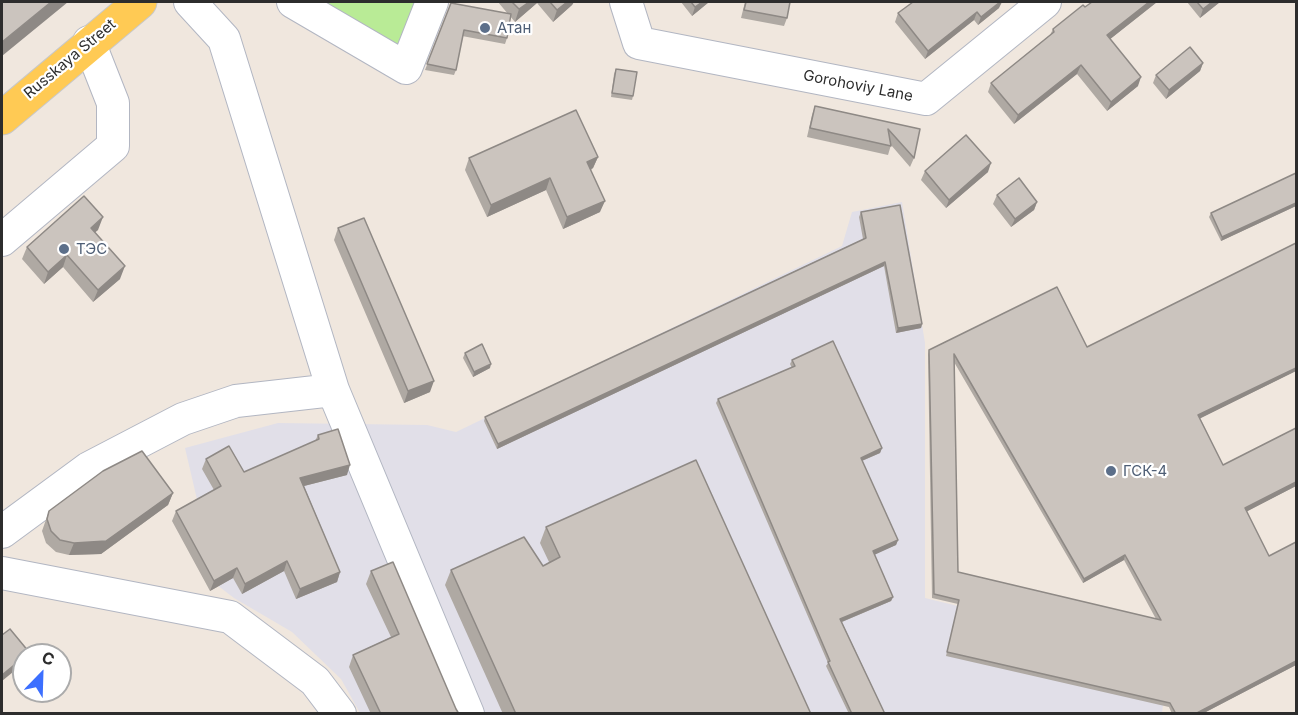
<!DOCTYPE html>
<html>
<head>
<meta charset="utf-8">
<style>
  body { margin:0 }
  #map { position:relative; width:1298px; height:715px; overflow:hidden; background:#f0e7de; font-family:Inter,sans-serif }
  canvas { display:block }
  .frame { position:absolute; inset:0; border:3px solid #2d2d2d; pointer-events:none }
  .north { position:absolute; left:12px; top:643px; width:60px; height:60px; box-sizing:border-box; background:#fff; border:2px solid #ababab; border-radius:50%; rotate:23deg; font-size:16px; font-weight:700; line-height:24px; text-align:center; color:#2d2d2d }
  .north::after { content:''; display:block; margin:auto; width:21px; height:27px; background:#3c6fff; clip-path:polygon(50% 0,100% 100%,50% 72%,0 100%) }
</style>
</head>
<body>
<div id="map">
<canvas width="1298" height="715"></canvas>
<div class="frame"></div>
<div class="north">С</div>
</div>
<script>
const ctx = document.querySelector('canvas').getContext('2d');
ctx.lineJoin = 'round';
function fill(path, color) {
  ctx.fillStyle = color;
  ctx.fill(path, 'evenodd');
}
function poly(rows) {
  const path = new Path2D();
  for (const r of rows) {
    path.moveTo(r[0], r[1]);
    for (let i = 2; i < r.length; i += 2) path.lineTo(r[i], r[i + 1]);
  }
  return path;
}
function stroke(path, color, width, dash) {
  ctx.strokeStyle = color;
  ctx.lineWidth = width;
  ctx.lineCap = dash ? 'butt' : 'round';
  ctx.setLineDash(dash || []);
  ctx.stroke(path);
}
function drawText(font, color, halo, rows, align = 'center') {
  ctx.font = font + ' Inter,sans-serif';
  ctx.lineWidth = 4.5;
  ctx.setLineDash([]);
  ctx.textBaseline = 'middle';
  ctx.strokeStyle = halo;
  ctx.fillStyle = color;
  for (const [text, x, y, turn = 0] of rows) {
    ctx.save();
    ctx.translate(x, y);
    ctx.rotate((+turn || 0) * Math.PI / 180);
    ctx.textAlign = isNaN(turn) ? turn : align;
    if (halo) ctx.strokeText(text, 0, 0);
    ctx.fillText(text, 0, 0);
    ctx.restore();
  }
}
fill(poly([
  [902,202,925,343,925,598,1159,655,1166,681,1162,713,360,713,341,679,292,632,234,598,217,585,185,448,278,423,427,425,456,432,842,246,852,212]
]), '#e1dfe8');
fill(poly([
  [323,2,422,2,403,46,391,44]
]), '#b9eb96');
const minor = poly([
  [190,2,224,39,333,390,468,714],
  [293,2,406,68,432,2],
  [626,2,639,43,926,99,1045,2],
  [2,240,113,146,113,103,89,42],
  [2,532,89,468,183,419,236,401,333,390],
  [2,573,230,617,315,681,340,714]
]);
const major = poly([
  [2,118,140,2]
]);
stroke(minor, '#b2b6c2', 34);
stroke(major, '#c8c8c8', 35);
stroke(minor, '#fff', 32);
stroke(major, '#ffca54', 33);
fill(poly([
  [498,2,574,2,572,5,553,22,537,3,515,22,510,16,507,38,505,44,462,36,456,70,454,75,425,70,451,3,508,14],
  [681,2,709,2,692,16],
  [745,2,790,2,787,18,784,26,741,18],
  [1157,2,1110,39,1138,86,1107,111,1077,74,1014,124,988,92,991,83,1050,35,1053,29,1085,7],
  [1187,2,1220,2,1200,18],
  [999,8,978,25,974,20,925,59,895,22,898,13],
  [1203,63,1200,71,1166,99,1153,83,1156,75],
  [616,69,633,96,632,100,611,97,614,74],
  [815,106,920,129,914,158,910,167,891,145,888,155,807,137,812,115],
  [598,157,593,168,591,170,600,212,563,229,546,190,487,217,465,170,469,158],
  [925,171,988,172,946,208,921,180],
  [1296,173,1296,206,1221,241,1209,217,1211,213],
  [997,195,1037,202,1034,210,1011,227,993,204],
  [861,212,922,324,921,328,896,333,884,266,497,449,484,421,485,417,863,239,859,217],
  [338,228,430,392,404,403,334,240],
  [98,230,95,232,120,279,93,302,63,267,44,284,22,259,27,247],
  [1296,243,1296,371,1200,418,1223,465,1296,486,1247,511,1296,665,1202,714,1172,714,1169,707,946,656,958,604,932,598,928,354,929,350,1087,347],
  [954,362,1083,583,1124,560,1156,619,958,572],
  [465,353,490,368,473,377,463,358],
  [792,360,882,448,880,453,862,461,898,540,896,545,874,554,893,597,891,601,842,622,885,714,849,714,826,666,828,663,716,403,718,399,792,368,790,364],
  [318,435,347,475,304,486,340,572,337,582,296,599,284,571,242,594,233,578,210,591,172,521,176,511,214,490,202,469,206,459,244,472,315,441],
  [173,493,168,505,101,554,69,555,56,552,46,543,42,531,49,511],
  [546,527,811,714,503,714,445,585,451,570,543,566,549,562,540,543],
  [371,571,456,709,459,714,371,714,349,667,353,655,391,637,366,584]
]), '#afa9a3');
fill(poly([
  [51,2,68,2,2,56,2,42],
  [529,2,537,2,537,3,515,22,519,9],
  [567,2,574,2,572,5,553,22,557,10],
  [702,2,709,2,692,16,695,7],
  [1000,2,1002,2,999,8,978,25,981,17],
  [1149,2,1157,2,1104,44,1107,35],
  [1212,2,1220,2,1200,18,1203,9],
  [977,12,974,20,925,59,928,51],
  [1203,63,1200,71,1166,99,1169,90],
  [1081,65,1077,74,1014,124,1018,115],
  [1141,77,1138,86,1107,111,1111,102],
  [598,157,593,168,583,173,587,162],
  [991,163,988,172,946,208,949,200],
  [550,178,546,190,487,217,491,205],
  [605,201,600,212,563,229,567,217],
  [1037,202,1034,210,1011,227,1015,219],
  [1296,203,1296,206,1221,241,1222,237],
  [103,217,98,230,86,240,91,228],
  [67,255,63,267,44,284,48,272],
  [885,262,884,266,497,449,498,444],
  [125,266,120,279,93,302,98,290],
  [922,324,921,328,896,333,898,328],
  [491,364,490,368,473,377,474,372],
  [1296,368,1296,371,1197,420,1198,415],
  [434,381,430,392,404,403,408,391],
  [882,448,880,453,859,462,861,458],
  [350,465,347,475,296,488,300,478],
  [1296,482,1296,486,1244,513,1245,508],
  [173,493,168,505,101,554,69,555,74,543],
  [898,540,896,545,872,556,873,551],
  [1125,555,1124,560,1083,583,1084,579],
  [287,561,284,571,242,594,245,584],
  [237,568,233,578,210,591,214,581],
  [340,572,337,582,296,599,300,589],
  [893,597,891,601,839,623,840,619],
  [24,657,24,663,2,681,2,675],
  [1296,661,1296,665,1202,714,1195,714]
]), '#8e8985');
const building = poly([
  [2,2,51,2,2,42,2,2],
  [512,2,529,2,519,9,512,2],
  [550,2,567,2,557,10,550,2],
  [691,2,702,2,695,7,691,2],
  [746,2,790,2,787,18,744,10,746,2],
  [913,2,1000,2,981,17,977,12,928,51,898,13,913,2],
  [1092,2,1149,2,1107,35,1141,77,1111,102,1081,65,1018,115,991,83,1054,32,1053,29,1083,5,1085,7,1092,2],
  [1197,2,1212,2,1203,9,1197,2],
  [451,3,511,14,507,38,464,30,456,70,427,64,451,3],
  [1190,47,1203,63,1169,90,1156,75,1190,47],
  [616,69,637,72,633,96,612,93,616,69],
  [815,106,920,129,914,158,888,129,891,146,810,128,815,106],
  [576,110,598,157,587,162,605,201,567,217,550,178,491,205,469,158,576,110],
  [966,135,991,163,949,200,925,171,966,135],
  [1296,173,1296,203,1222,237,1211,213,1296,173],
  [1019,178,1037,202,1015,219,997,195,1019,178],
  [84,196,103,217,91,228,125,266,98,290,67,255,48,272,27,247,84,196],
  [900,205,922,324,898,328,885,262,498,444,485,417,866,238,861,212,900,205],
  [364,218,434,381,408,391,338,228,364,218],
  [1296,243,1296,368,1198,415,1223,465,1296,428,1296,482,1245,508,1269,556,1296,542,1296,661,1195,714,1176,714,1170,703,947,652,959,600,934,594,929,350,1057,287,1087,347,1296,243],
  [954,354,1084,579,1125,555,1161,620,958,572,954,354],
  [833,341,882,448,861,458,898,540,873,551,893,597,840,619,885,714,852,714,828,662,830,661,718,399,795,366,792,360,833,341],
  [482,344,491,364,474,372,465,353,482,344],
  [338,429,350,465,300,478,340,572,300,589,287,561,245,584,237,568,214,581,176,511,221,486,206,459,229,446,244,472,319,439,318,435,338,429],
  [142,451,173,493,106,541,74,543,60,540,51,531,47,519,49,511,103,471,142,451],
  [696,460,811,714,516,714,451,570,524,537,543,566,560,557,546,527,696,460],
  [393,562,456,709,459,714,381,714,353,655,399,634,371,571,393,562],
  [10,629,29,652,26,655,24,655,24,657,2,675,2,635,10,629]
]);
fill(building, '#cbc4be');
stroke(building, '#8e8985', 1.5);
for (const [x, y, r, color] of [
  [485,28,6,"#5c6f8a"],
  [64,249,6,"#5c6f8a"],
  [1111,471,6,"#5c6f8a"]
]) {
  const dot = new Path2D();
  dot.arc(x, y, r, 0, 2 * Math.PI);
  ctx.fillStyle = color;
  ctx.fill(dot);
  stroke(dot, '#fff', 2);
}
drawText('15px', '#4e5e75', '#fff', [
  ["Атан",497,28],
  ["ТЭС",76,249],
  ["ГСК-4",1123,471]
], 'left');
drawText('15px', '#2d2d2d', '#fff', [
  ["Russkaya Street",70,59,-40],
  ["Gorohoviy Lane",858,86,11]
]);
</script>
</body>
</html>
